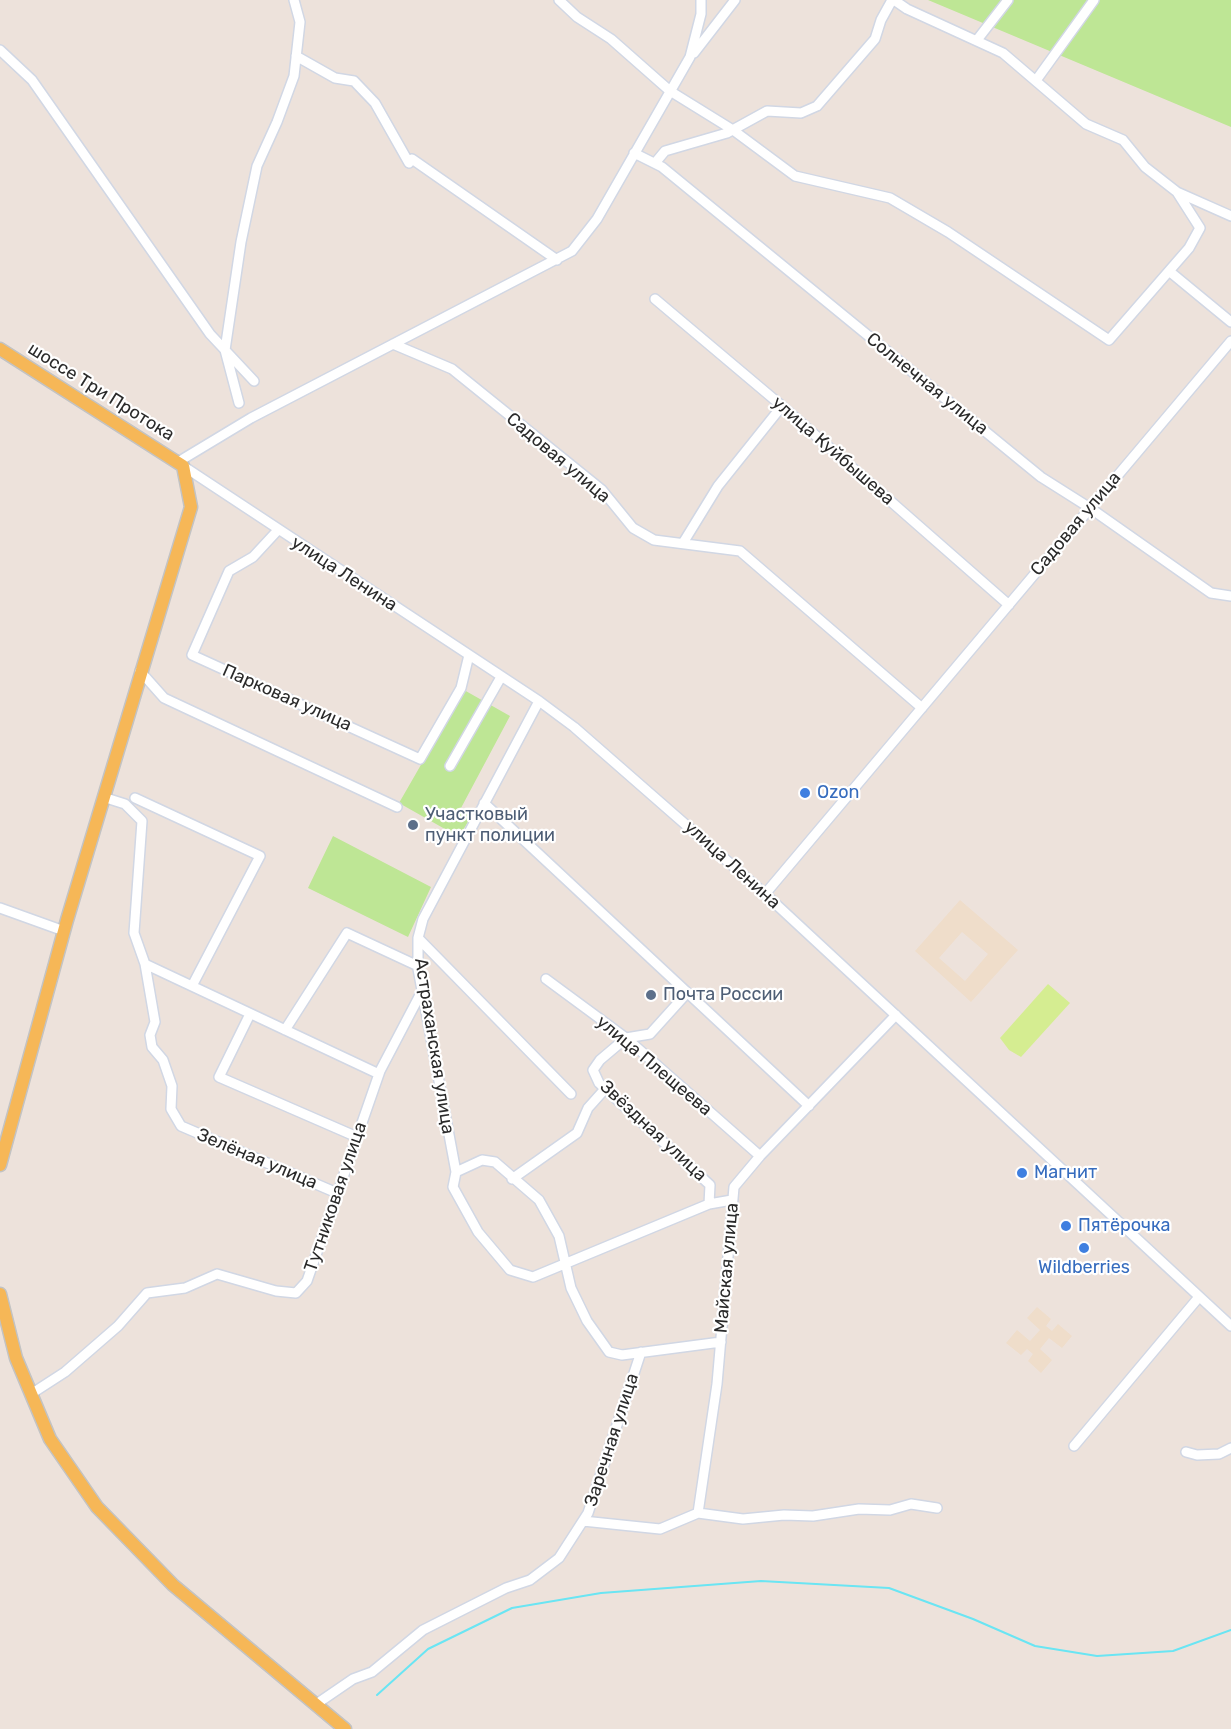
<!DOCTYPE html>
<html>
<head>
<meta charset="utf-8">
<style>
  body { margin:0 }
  canvas { display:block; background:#ede2db }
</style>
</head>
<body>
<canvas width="1231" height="1729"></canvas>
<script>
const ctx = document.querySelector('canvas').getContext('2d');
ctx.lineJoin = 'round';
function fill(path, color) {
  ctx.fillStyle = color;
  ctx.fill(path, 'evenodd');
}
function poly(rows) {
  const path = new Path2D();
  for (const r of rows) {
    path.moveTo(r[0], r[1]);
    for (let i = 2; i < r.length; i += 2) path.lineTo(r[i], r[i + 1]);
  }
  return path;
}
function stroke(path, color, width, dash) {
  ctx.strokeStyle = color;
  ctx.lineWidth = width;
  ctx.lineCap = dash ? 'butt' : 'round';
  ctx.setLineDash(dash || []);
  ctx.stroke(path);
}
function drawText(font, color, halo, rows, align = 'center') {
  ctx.font = font + ' Rubik,sans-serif';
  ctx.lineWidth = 4.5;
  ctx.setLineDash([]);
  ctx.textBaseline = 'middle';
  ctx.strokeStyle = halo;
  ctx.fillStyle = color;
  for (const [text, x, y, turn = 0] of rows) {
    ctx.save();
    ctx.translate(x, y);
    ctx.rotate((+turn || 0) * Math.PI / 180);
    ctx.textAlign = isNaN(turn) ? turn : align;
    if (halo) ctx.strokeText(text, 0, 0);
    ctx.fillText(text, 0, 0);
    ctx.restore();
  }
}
fill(poly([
  [960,900,1018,950,971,1002,915,951],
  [962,932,988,954,965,981,939,958],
  [1037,1307,1051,1319,1046,1326,1052,1331,1058,1324,1072,1336,1062,1348,1049,1338,1040,1349,1052,1360,1041,1373,1028,1361,1033,1354,1027,1349,1021,1355,1006,1343,1017,1330,1030,1341,1040,1330,1027,1318]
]), '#efddca');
fill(poly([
  [928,0,1231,0,1231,127],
  [464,690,510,716,461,808,472,815,459,837,399,803],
  [333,836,431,887,408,937,308,888]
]), '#bee695');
fill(poly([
  [1048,984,1070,1003,1021,1057,1009,1050,1000,1038]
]), '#d5ed91');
stroke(poly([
  [377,1695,428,1649,512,1608,601,1593,761,1581,889,1588,973,1619,1035,1646,1097,1656,1173,1651,1231,1630]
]), '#6ae5f3', 2);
const minor = poly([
  [559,0,577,17,611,39,670,91,733,130,795,176,890,198,948,232,1109,340,1189,248,1200,228,1177,192],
  [894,0,907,9,1003,53,1086,124,1123,140,1145,167,1177,192,1231,216],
  [977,40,1008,0],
  [0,50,32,80,210,334,254,381],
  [694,53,735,0],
  [296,56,335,78,354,81,375,103,409,163],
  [1037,79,1094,0],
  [634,153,662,167,1041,477,1090,508,1211,593,1231,596],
  [412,159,557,260],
  [655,163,665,151,727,133,767,111,801,113,817,106,875,39,881,20,892,0],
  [1169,271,1231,322],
  [655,299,782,406,1009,605],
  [393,344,452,369,602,490,633,528,654,540,740,551,922,708],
  [239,403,225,350,241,242,257,166,277,122,294,76,300,22,294,0],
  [178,462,251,418,572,251,597,219,690,57,701,14,701,0],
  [183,466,539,701,574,727,765,894,1231,1326],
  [278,530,253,557,229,571,192,655,420,759,461,688,469,655],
  [683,543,718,486,782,406],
  [140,671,164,698,397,807],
  [539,701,423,919,418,938,418,969,456,1172,453,1187,478,1232,510,1270,533,1277,709,1204,732,1200],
  [450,766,501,677],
  [103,797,125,804,142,821,134,933,145,964,155,1022,150,1035,152,1047,163,1060,172,1086,171,1109,181,1126,337,1193],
  [135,798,260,856,192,986],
  [484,803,809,1106],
  [765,894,1231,341],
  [0,908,64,931],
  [418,938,571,1094],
  [145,964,379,1074],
  [546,979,626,1038,760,1156],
  [687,993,650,1034,626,1038,600,1060,593,1070,599,1083,710,1185,709,1204],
  [250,1014,219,1077,357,1137],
  [285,1030,347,933,418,966],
  [456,1172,482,1160,495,1162,539,1200,559,1236,571,1288,587,1321,609,1352,622,1355,721,1342],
  [512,1179,577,1133,588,1108,605,1089],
  [31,1394,65,1372,118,1326,147,1293,185,1288,217,1274,276,1291,296,1293,307,1281,380,1071,422,991],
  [1074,1446,1199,1297],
  [1186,1452,1197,1455,1219,1454,1231,1448],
  [698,1513,717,1384,734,1187,760,1156,896,1015],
  [583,1521,660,1529,698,1513,743,1519,784,1515,813,1516,859,1509,890,1510,911,1504,937,1508],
  [315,1705,353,1679,372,1672,423,1630,506,1588,530,1580,559,1558,588,1513,641,1352]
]);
const major = poly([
  [0,349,183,466,191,507,67,920,0,1165],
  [0,1294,16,1358,50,1439,97,1507,173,1585,345,1729]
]);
stroke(minor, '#d1d7e4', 12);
stroke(major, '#c3c3c3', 15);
stroke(minor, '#fff', 9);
stroke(major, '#f6b757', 12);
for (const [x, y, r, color] of [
  [805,793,6,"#3f7fe0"],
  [413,825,6,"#5c6f8a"],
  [651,995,6,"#5c6f8a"],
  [1022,1173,6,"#3f7fe0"],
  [1066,1226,6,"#3f7fe0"],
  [1084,1248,6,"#3f7fe0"]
]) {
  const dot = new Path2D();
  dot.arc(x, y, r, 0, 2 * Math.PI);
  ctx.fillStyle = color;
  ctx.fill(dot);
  stroke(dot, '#fff', 2);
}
drawText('18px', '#2a2a2a', '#fff', [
  ["Солнечная улица",927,384,39],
  ["шоссе Три Протока",101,392,32],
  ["улица Куйбышева",833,451,41],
  ["Садовая улица",558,458,40],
  ["Садовая улица",1076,524,-50],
  ["улица Ленина",344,574,33],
  ["Парковая улица",287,698,24],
  ["улица Ленина",732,865,42],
  ["Астраханская улица",434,1046,81],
  ["улица Плещеева",654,1066,40],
  ["Звёздная улица",653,1131,43],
  ["Зелёная улица",257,1159,23],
  ["Тутниковая улица",336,1197,-71],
  ["Майская улица",727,1268,-85],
  ["Заречная улица",612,1440,-72]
]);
drawText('18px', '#366cbe', '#fff', [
  ["Ozon",817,793],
  ["Магнит",1034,1173],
  ["Пятёрочка",1078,1226],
  ["Wildberries",1084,1268,"center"]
], 'left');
drawText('18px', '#4e5e75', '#fff', [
  ["Участковый",425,815],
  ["пункт полиции",425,836],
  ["Почта России",663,995]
], 'left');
</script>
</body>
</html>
